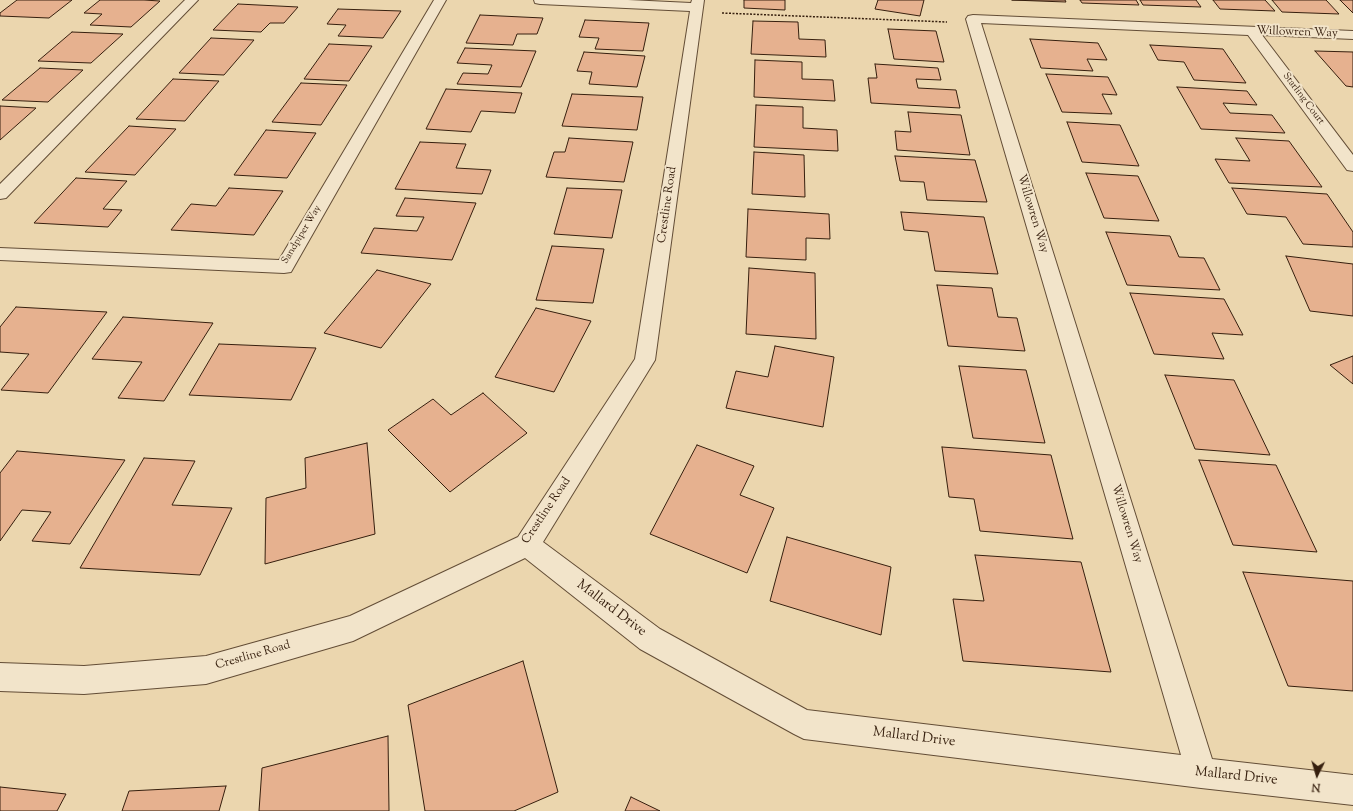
<!DOCTYPE html>
<html>
<head>
<meta charset="utf-8">
<style>
  body { margin:0 }
  #map { position:relative; width:1353px; height:811px; overflow:hidden; background:#ebd6ae; font-family:"Sorts Mill Goudy",serif }
  canvas { display:block }
  .north { position:absolute; left:1297px; top:755px; width:40px; height:40px; -webkit-text-stroke:3px #f2e4ca; paint-order:stroke; rotate:185deg; font-size:11px; font-weight:700; line-height:16px; text-align:center; color:#361f0e }
  .north::after { content:''; display:block; margin:auto; width:14px; height:18px; background:#361f0e; clip-path:polygon(50% 0,100% 100%,50% 72%,0 100%) }
</style>
</head>
<body>
<div id="map">
<canvas width="1353" height="811"></canvas>
<div class="north">N</div>
</div>
<script>
const ctx = document.querySelector('canvas').getContext('2d');
ctx.lineJoin = 'round';
function fill(path, color) {
  ctx.fillStyle = color;
  ctx.fill(path, 'evenodd');
}
function poly(rows) {
  const path = new Path2D();
  for (const r of rows) {
    path.moveTo(r[0], r[1]);
    for (let i = 2; i < r.length; i += 2) path.lineTo(r[i], r[i + 1]);
  }
  return path;
}
function stroke(path, color, width, dash) {
  ctx.strokeStyle = color;
  ctx.lineWidth = width;
  ctx.lineCap = dash ? 'butt' : 'round';
  ctx.setLineDash(dash || []);
  ctx.stroke(path);
}
function drawText(font, color, halo, rows, align = 'center') {
  ctx.font = font + ' "Sorts Mill Goudy",serif';
  ctx.lineWidth = 4;
  ctx.setLineDash([]);
  ctx.textBaseline = 'middle';
  ctx.strokeStyle = halo;
  ctx.fillStyle = color;
  for (const [text, x, y, turn = 0] of rows) {
    ctx.save();
    ctx.translate(x, y);
    ctx.rotate((+turn || 0) * Math.PI / 180);
    ctx.textAlign = isNaN(turn) ? turn : align;
    if (halo) ctx.strokeText(text, 0, 0);
    ctx.fillText(text, 0, 0);
    ctx.restore();
  }
}
const building = poly([
  [17,0,72,0,49,18,0,16,0,13,17,0],
  [100,0,144,0,160,1,131,27,90,25,102,14,84,13,100,0],
  [744,0,785,0,785,10,744,8,744,0],
  [878,0,924,0,920,16,875,9,878,0],
  [1012,0,1065,0,1066,2,1012,0],
  [1080,0,1136,0,1139,5,1082,3,1080,0],
  [1140,0,1196,0,1201,7,1143,5,1140,0],
  [1213,0,1265,0,1275,11,1220,9,1213,0],
  [1272,0,1326,0,1339,14,1282,12,1272,0],
  [1340,0,1353,0,1353,13,1340,0],
  [238,4,298,7,284,23,270,23,261,32,213,30,238,4],
  [338,9,401,11,383,38,338,36,346,25,327,24,338,9],
  [480,15,543,18,537,34,517,34,513,45,466,43,480,15],
  [585,20,649,23,643,51,595,49,599,38,579,37,585,20],
  [753,21,798,22,799,39,825,40,826,57,751,54,753,21],
  [888,29,936,31,944,62,894,59,888,29],
  [72,32,123,34,91,63,38,61,72,32],
  [211,38,254,40,224,75,179,73,211,38],
  [1030,39,1098,43,1107,60,1087,59,1093,71,1041,68,1030,39],
  [329,44,372,46,349,81,304,79,329,44],
  [1150,45,1223,49,1246,83,1194,80,1184,62,1158,60,1150,45],
  [465,48,536,51,521,87,457,84,463,73,488,74,492,65,457,63,465,48],
  [1315,51,1353,52,1353,87,1346,86,1315,51],
  [584,52,645,56,637,87,589,84,592,72,577,71,584,52],
  [755,60,802,62,802,79,833,80,835,101,754,97,755,60],
  [875,64,938,68,941,80,916,79,918,88,956,90,960,108,871,103,868,78,877,78,875,64],
  [40,68,83,70,48,102,2,100,40,68],
  [1046,74,1108,77,1117,95,1102,94,1112,114,1062,112,1046,74],
  [173,79,219,81,185,121,136,119,173,79],
  [301,83,347,85,321,125,272,122,301,83],
  [1177,87,1247,91,1257,105,1223,103,1230,113,1272,115,1285,133,1201,129,1177,87],
  [446,89,522,93,515,113,481,111,471,132,426,129,446,89],
  [572,94,643,97,637,130,562,126,572,94],
  [756,105,803,107,803,128,837,130,838,151,754,147,756,105],
  [0,106,36,108,0,140,0,106],
  [908,112,961,115,970,155,897,150,895,131,911,132,908,112],
  [1067,122,1120,125,1139,166,1082,162,1067,122],
  [129,126,176,129,135,175,85,172,129,126],
  [266,130,316,133,287,178,234,175,266,130],
  [569,138,633,142,624,182,546,177,554,152,565,152,569,138],
  [1236,138,1289,141,1322,187,1229,183,1215,159,1250,161,1236,138],
  [420,142,466,144,456,168,491,170,482,194,395,189,420,142],
  [754,152,804,155,805,197,752,194,754,152],
  [895,156,975,160,987,202,927,200,924,182,900,181,895,156],
  [1086,173,1138,176,1159,221,1104,218,1086,173],
  [76,178,127,181,103,209,122,210,108,227,34,223,76,178],
  [229,188,283,191,254,235,171,230,191,204,216,206,229,188],
  [567,188,622,190,612,238,554,234,567,188],
  [1232,188,1327,194,1353,232,1353,247,1303,244,1286,217,1247,214,1232,188],
  [405,198,476,203,452,260,361,253,374,228,417,231,424,217,396,216,405,198],
  [748,209,829,214,830,239,806,238,806,260,746,257,748,209],
  [901,212,984,217,998,274,935,271,928,232,904,230,901,212],
  [1106,232,1170,236,1179,257,1204,258,1220,290,1127,285,1106,232],
  [552,246,604,249,593,303,536,300,552,246],
  [1286,256,1353,264,1353,316,1310,311,1286,256],
  [749,268,815,273,816,339,746,334,749,268],
  [377,270,431,284,381,348,324,333,377,270],
  [937,285,992,288,998,317,1017,318,1025,351,948,346,937,285],
  [1130,293,1224,299,1243,335,1212,333,1224,359,1154,354,1130,293],
  [16,307,107,312,48,393,1,390,29,354,0,352,0,327,16,307],
  [536,308,591,321,554,392,495,377,536,308],
  [123,317,213,323,164,401,118,398,142,362,92,359,123,317],
  [219,344,316,348,291,400,189,395,219,344],
  [775,346,834,357,823,427,726,408,736,371,768,377,775,346],
  [1353,356,1353,384,1330,365,1353,356],
  [959,366,1026,370,1045,443,973,438,959,366],
  [1165,375,1234,380,1270,455,1195,449,1165,375],
  [483,393,527,433,450,492,388,430,433,399,451,415,483,393],
  [367,443,375,534,265,564,266,498,306,488,305,458,367,443],
  [697,445,754,466,740,495,774,508,747,573,650,534,697,445],
  [942,447,1051,455,1073,539,980,531,974,499,949,497,942,447],
  [17,451,125,460,70,544,32,541,51,512,22,510,0,541,0,473,17,451],
  [144,458,195,461,172,505,232,508,200,575,80,568,144,458],
  [1199,460,1276,465,1317,552,1233,545,1199,460],
  [787,537,891,567,881,635,770,601,787,537],
  [975,555,1081,562,1111,672,963,661,953,599,984,601,975,555],
  [1243,572,1353,581,1353,691,1288,686,1243,572],
  [523,661,558,792,514,811,425,811,408,705,523,661],
  [388,736,389,811,259,811,262,768,388,736],
  [226,786,219,811,122,811,129,791,226,786],
  [0,787,66,794,57,811,0,811,0,787],
  [631,797,660,811,625,811,631,797]
]);
fill(building, '#e6b18f');
stroke(building, '#361f0e', 1);
const minor = poly([
  [185,0,198,0,6,198,0,199,0,184,185,0],
  [434,0,446,0,291,272,284,273,0,260,0,248,279,260,434,0],
  [534,0,628,0,691,3,692,0,704,0,655,360,543,542,660,629,807,710,1181,755,966,19,968,16,973,15,1353,31,1353,39,1262,35,1353,155,1353,171,1347,170,1248,35,981,23,1212,759,1353,775,1353,805,1201,788,804,739,794,734,640,649,525,558,353,641,206,684,84,694,0,691,0,663,84,666,206,656,350,616,518,537,635,359,690,11,540,4,535,3,534,0]
]);
stroke(minor, '#634d36', 2);
stroke(poly([
  [722,13,947,22]
]), '#361f0e', 1.5, [2, 1.5]);
fill(minor, '#f2e4ca');
drawText('10px', '#361f0e', '#f2e4ca', [
  ["Starling Court",1303,99,53],
  ["Sandpiper Way",302,235,-59]
]);
drawText('12px', '#361f0e', '#f2e4ca', [
  ["Willowren Way",1297,33,2],
  ["Crestline Road",668,205,-82],
  ["Willowren Way",1032,214,73],
  ["Crestline Road",547,511,-56],
  ["Willowren Way",1126,524,73],
  ["Crestline Road",253,656,-16]
]);
drawText('14px', '#361f0e', '#f2e4ca', [
  ["Mallard Drive",611,609,37],
  ["Mallard Drive",914,738,7],
  ["Mallard Drive",1236,777,6]
]);
</script>
</body>
</html>
